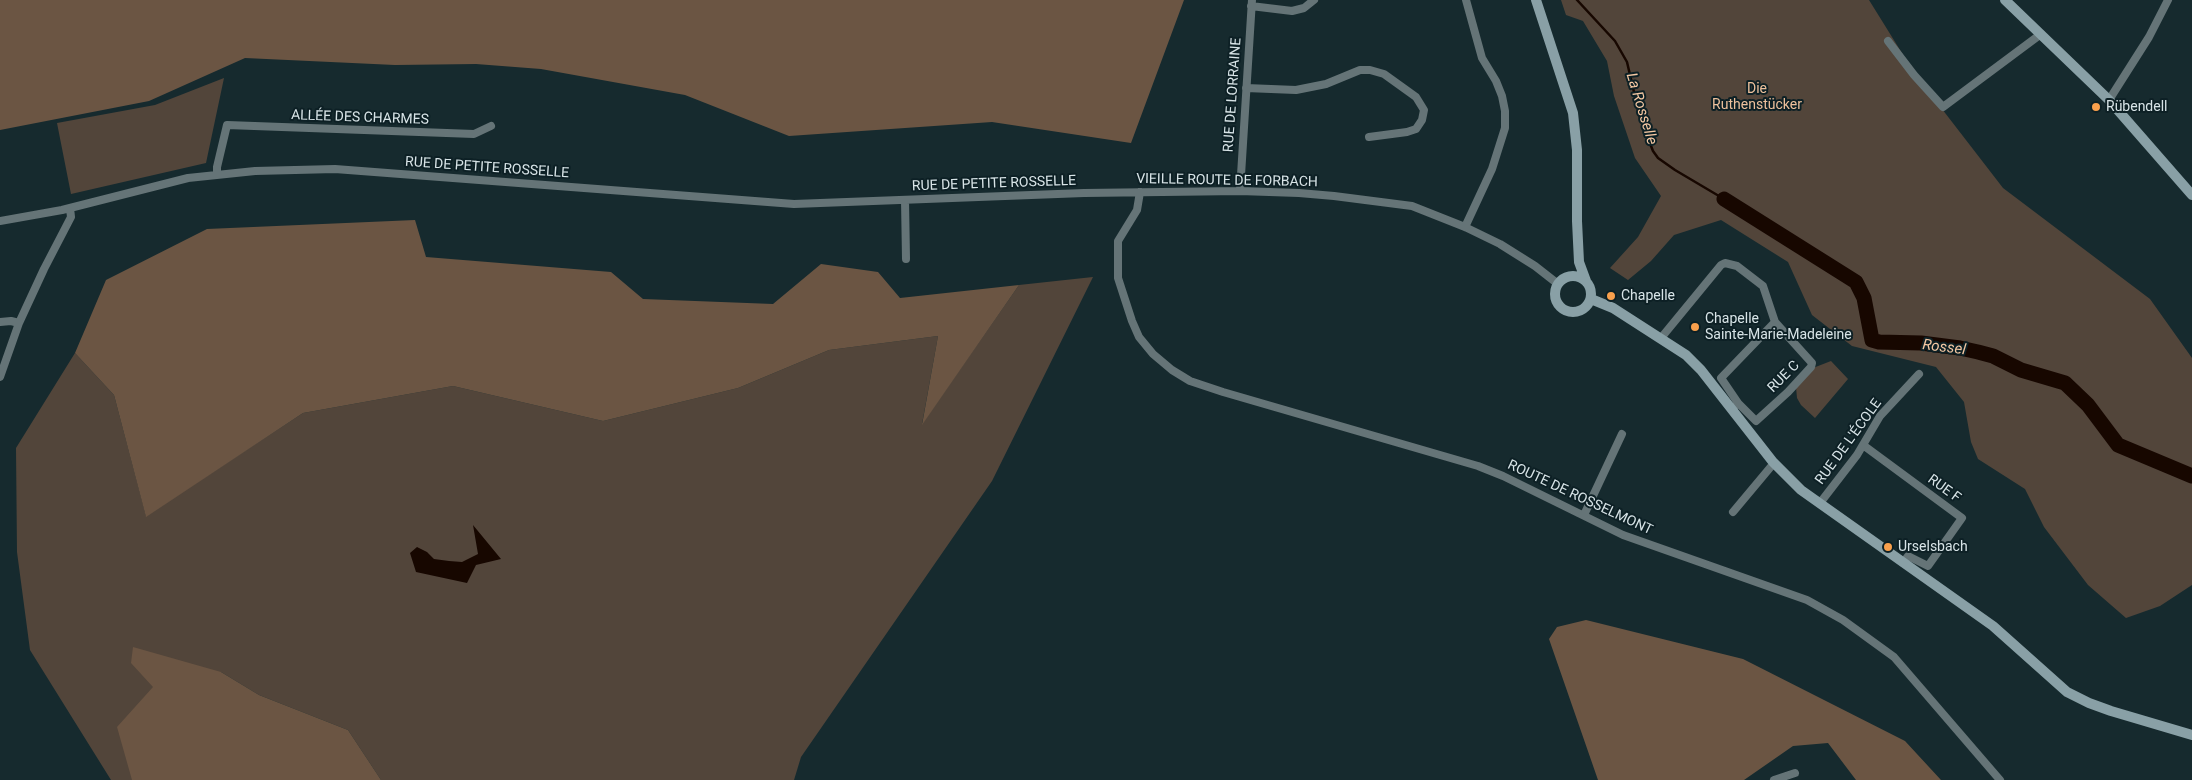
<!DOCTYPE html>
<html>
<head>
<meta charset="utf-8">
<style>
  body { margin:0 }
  canvas { display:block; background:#162a2e }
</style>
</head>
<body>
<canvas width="2192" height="780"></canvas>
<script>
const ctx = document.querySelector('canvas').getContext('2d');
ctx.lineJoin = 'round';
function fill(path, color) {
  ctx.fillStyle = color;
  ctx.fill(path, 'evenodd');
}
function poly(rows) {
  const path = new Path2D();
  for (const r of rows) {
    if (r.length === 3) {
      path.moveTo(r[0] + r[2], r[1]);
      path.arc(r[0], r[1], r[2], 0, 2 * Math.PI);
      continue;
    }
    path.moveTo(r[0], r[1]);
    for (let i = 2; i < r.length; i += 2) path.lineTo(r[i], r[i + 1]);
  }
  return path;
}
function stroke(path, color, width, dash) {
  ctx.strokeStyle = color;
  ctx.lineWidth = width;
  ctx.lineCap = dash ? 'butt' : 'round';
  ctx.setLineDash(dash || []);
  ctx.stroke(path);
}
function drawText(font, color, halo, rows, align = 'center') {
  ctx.font = font + ' Roboto,sans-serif';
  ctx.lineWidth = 4;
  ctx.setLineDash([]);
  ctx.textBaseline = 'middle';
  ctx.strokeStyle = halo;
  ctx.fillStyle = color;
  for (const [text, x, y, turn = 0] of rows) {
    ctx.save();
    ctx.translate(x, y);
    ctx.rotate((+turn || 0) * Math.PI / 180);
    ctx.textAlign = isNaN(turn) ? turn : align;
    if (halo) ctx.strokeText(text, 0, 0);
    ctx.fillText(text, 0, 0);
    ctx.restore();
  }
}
fill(poly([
  [1561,0,1869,0,1915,74,2003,188,2150,299,2192,358,2192,585,2160,606,2126,618,2088,585,2044,527,2025,489,1978,459,1971,442,1964,402,1936,367,1852,346,1812,315,1788,262,1721,220,1674,235,1651,261,1628,280,1610,268,1638,237,1661,196,1635,158,1614,96,1607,61,1583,21,1566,15],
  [224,78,206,163,71,194,57,123,155,105],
  [1093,277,992,481,801,757,794,780,381,780,348,730,259,695,221,672,147,780,111,780,30,650,17,552,16,448,75,353,114,395,146,516,303,413,453,386,603,421,738,388,829,350,938,336,922,424,1019,285],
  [1831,361,1848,379,1815,418,1801,405,1797,398,1796,387,1813,368]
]), '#52453a');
fill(poly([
  [0,0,1184,0,1131,143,992,122,789,136,685,95,541,69,476,64,395,65,245,58,149,101,0,130],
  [415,220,426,257,611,272,643,299,773,304,821,264,878,272,900,298,1019,285,922,425,938,336,829,350,738,388,603,421,453,386,303,413,146,517,114,395,75,353,106,280,207,229],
  [1586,620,1743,659,1905,741,1941,780,1856,780,1828,743,1793,746,1744,780,1598,780,1549,639,1557,627],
  [133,647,221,672,259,695,348,730,381,780,132,780,117,727,153,687,131,663]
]), '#6b5543');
fill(poly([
  [473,525,501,559,476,565,467,583,416,572,410,553,417,547,427,552,434,559,449,561,462,562,478,554]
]), '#170700');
stroke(poly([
  [1577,0,1615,41,1627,62,1640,118,1653,151,1658,158,1675,170,1724,199]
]), '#170700', 2.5);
stroke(poly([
  [1724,199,1856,282,1864,298,1872,340,1879,342,1921,343,1960,348,1978,352,1993,356,2021,370,2065,383,2088,405,2118,445,2192,476]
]), '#170700', 15);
stroke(poly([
  [1251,6,1292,11,1304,8,1314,0],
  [1888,41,1914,75,1943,107,2041,34],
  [1246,88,1296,90,1326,84,1360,70,1370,70,1384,74,1416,97,1424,110,1422,120,1416,129,1407,132,1369,137],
  [2109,100,2149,37,2168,0],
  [217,174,217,167,227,125,474,134,491,126],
  [1240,191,1252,0],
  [1140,192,1137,210,1118,241,1118,278,1132,321,1139,337,1153,354,1172,370,1190,381,1223,392,1478,466,1503,476,1623,535,1807,600,1843,620,1894,657,2000,780],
  [905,200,906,259],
  [0,221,62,210,188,178,255,171,335,169,794,204,1084,193,1240,191,1299,193,1334,196,1412,206,1465,227,1500,244,1535,266,1558,284],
  [1465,227,1492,169,1505,128,1505,111,1502,96,1496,81,1482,58,1466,0],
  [0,322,11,321,19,323],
  [1661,338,1721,265,1725,263,1737,266,1763,286,1775,322,1721,378,1738,403],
  [0,377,19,323,44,269,71,217,70,208],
  [1735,406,1738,403,1756,421,1788,392,1811,367,1812,363,1775,322],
  [1863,445,1962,518,1928,566,1908,556,1903,563],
  [1820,503,1857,455,1880,416,1919,374],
  [1733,512,1774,463],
  [1584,515,1622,434],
  [1774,780,1795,773]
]), '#657477', 8);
stroke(poly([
  [1536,0,1573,113,1577,150,1577,221,1579,262,1586,281],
  [2005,0,2109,100,2192,195],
  [1573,294,18],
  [1591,299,1613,308,1686,355,1701,370,1773,462,1801,490,1993,626,2067,692,2089,703,2111,711,2192,735]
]), '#89a0a6', 10);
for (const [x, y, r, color] of [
  [2096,107,5,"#f9a04c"],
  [1611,296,5,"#f9a04c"],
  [1695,327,5,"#f9a04c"],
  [1888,547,5,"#f9a04c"]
]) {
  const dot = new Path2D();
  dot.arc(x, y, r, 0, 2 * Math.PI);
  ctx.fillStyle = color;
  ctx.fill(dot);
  stroke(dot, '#0d2025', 2);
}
drawText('14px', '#edc19c', '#0d2025', [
  ["Die",1757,89],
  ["Ruthenstücker",1757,105]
]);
drawText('14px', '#d8e4e7', '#0d2025', [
  ["RUE DE LORRAINE",1233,95,-86],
  ["ALLÉE DES CHARMES",360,118,2],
  ["RUE DE PETITE ROSSELLE",487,168,4],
  ["VIEILLE ROUTE DE FORBACH",1227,181,1],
  ["RUE DE PETITE ROSSELLE",994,184,-2],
  ["RUE C",1784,377,-45],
  ["RUE DE L'ÉCOLE",1849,442,-54],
  ["RUE F",1944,489,36],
  ["ROUTE DE ROSSELMONT",1580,498,25]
]);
drawText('14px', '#d8e4e7', '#0d2025', [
  ["Rübendell",2106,107],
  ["Chapelle",1621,296],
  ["Chapelle",1705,319],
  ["Sainte-Marie-Madeleine",1705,335],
  ["Urselsbach",1898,547]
], 'left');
drawText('italic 15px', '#f5c8a3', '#0d2025', [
  ["La Rosselle",1641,109,73],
  ["Rossel",1944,348,7]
]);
</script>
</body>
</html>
